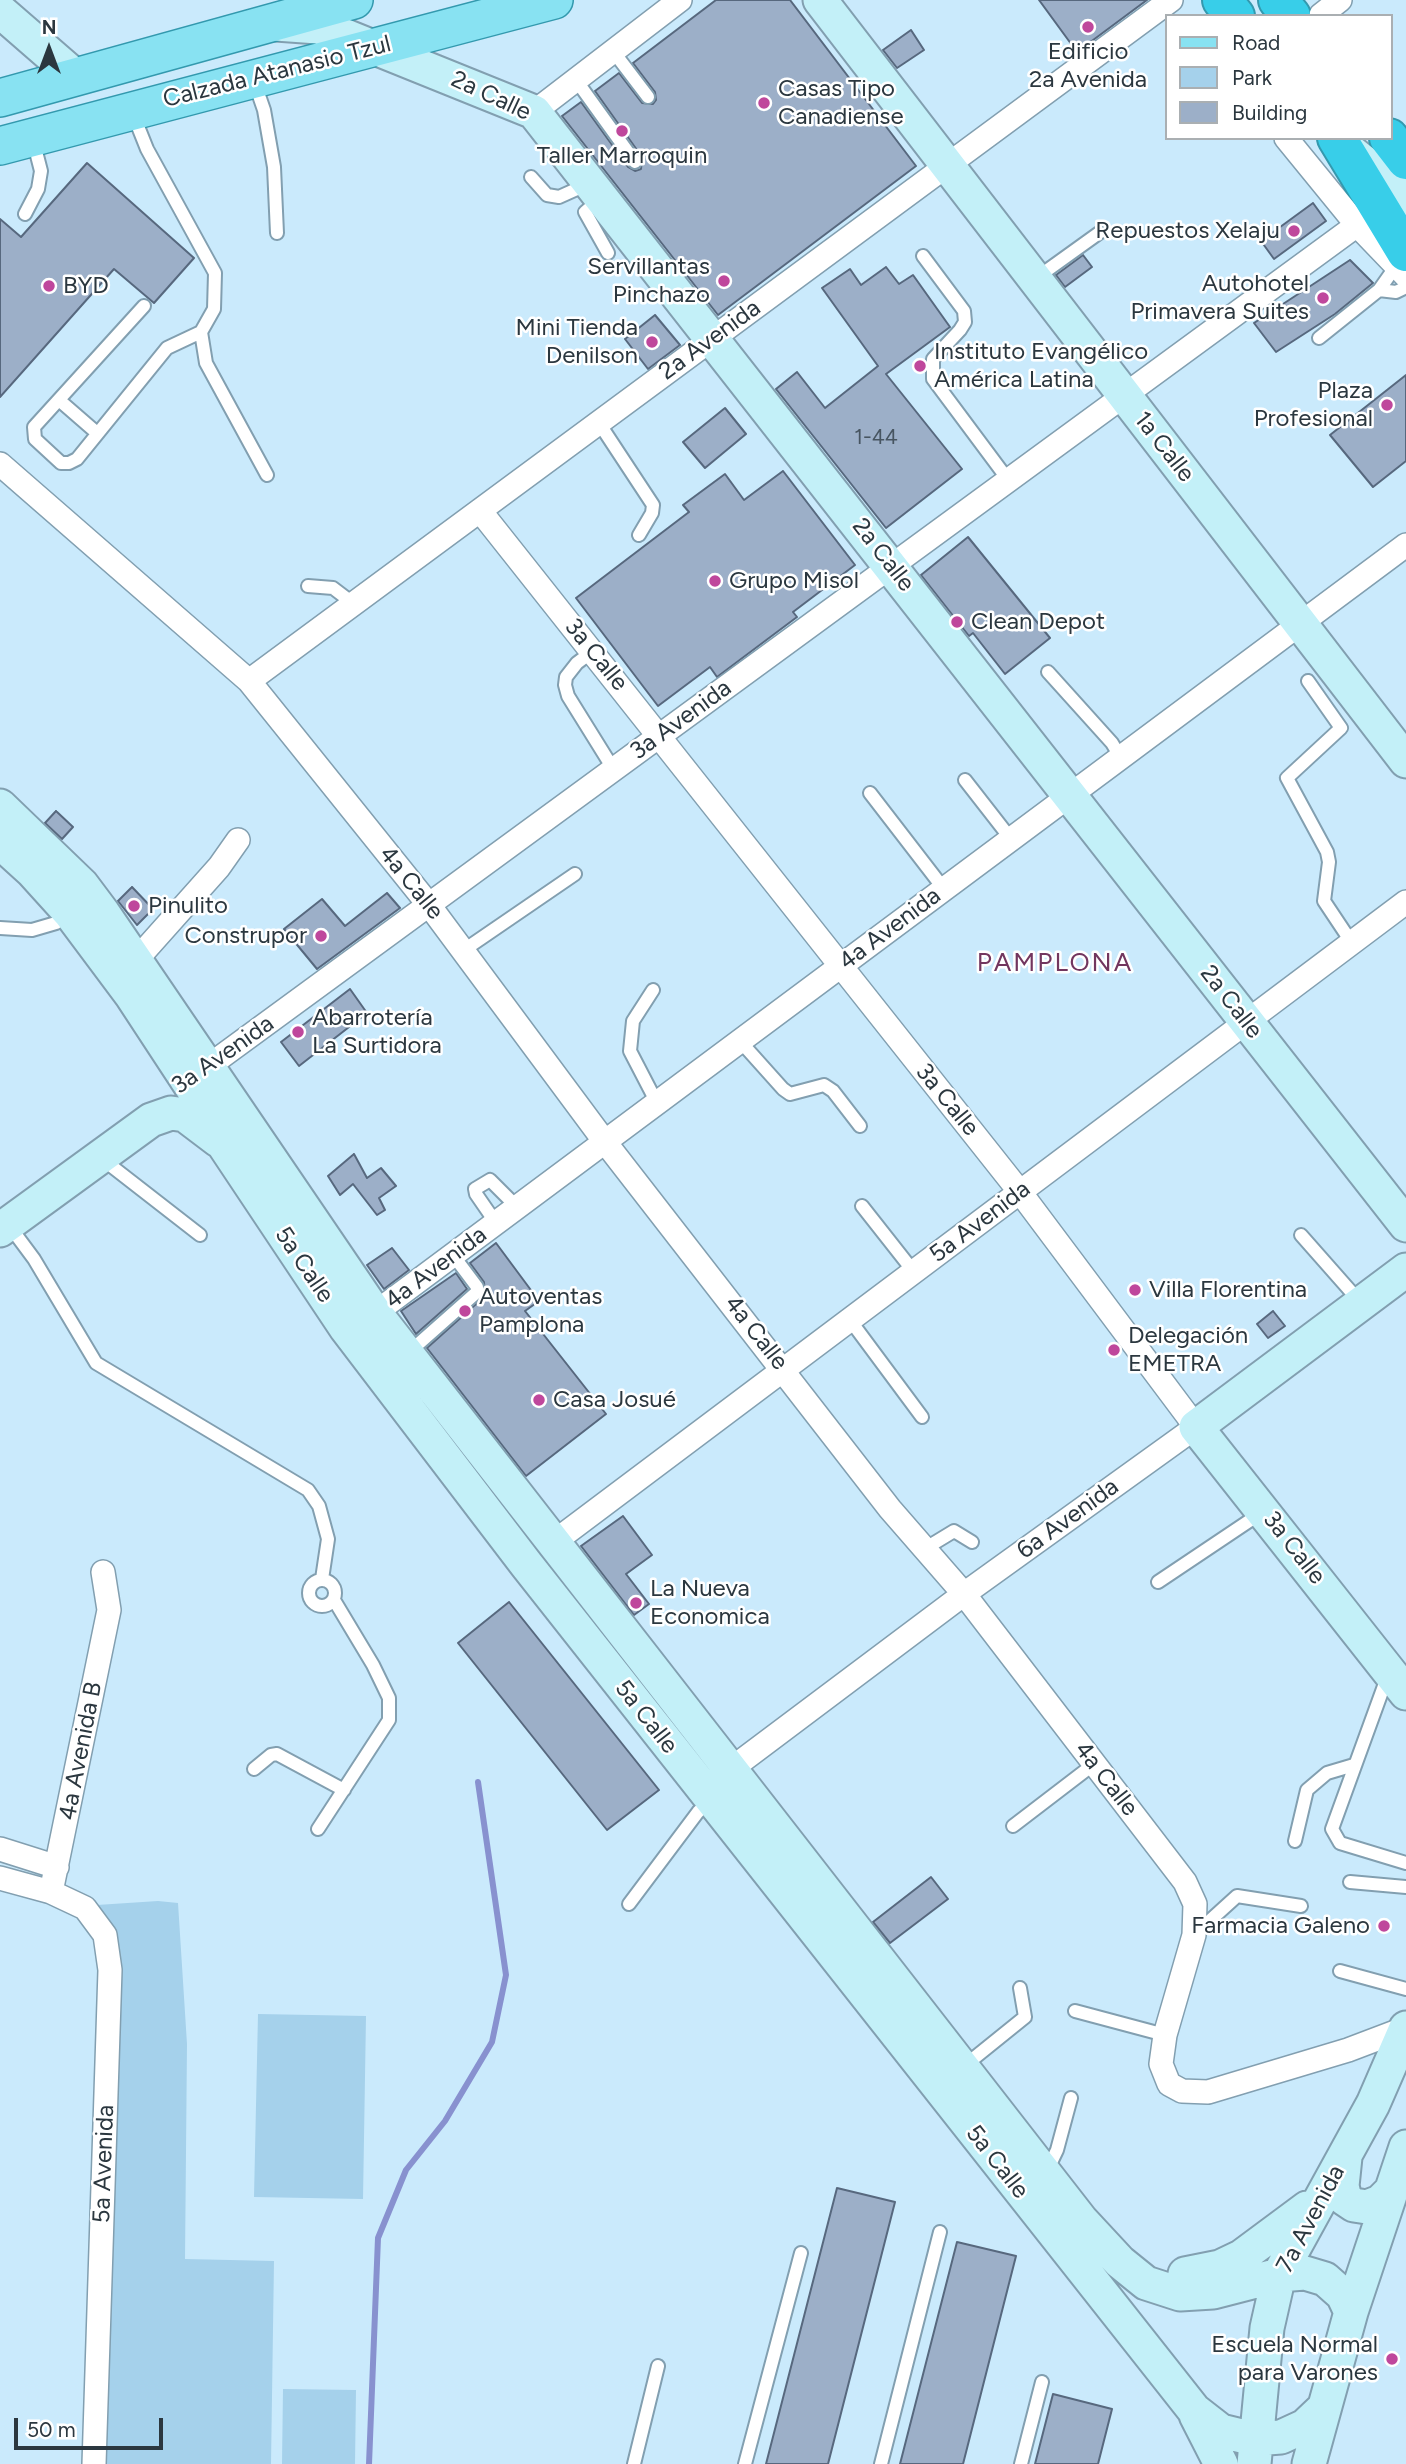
<!DOCTYPE html>
<html>
<head>
<meta charset="utf-8">
<style>
  body { margin:0 }
  #map { position:relative; width:1406px; height:2464px; overflow:hidden; background:#caeafc; font-family:Figtree,sans-serif }
  canvas { display:block }
  .legend { position:absolute; left:1165px; top:14px; width:228px; height:126px; box-sizing:border-box; background:#fff; border:2px solid #aaafb2; margin:0; padding:9px 12px; list-style:none; font-size:21px; color:#2b373f }
  .legend li { display:flex; align-items:center; gap:14px; height:35px }
  .legend b { width:35px; border:2px solid #aaafb2 }
  .north { position:absolute; left:14px; top:14px; width:70px; height:70px; -webkit-text-stroke:5px #fff; paint-order:stroke; rotate:0deg; font-size:19px; font-weight:700; line-height:28px; text-align:center; color:#2b373f }
  .north::after { content:''; display:block; margin:auto; width:24px; height:32px; background:#2b373f; clip-path:polygon(50% 0,100% 100%,50% 72%,0 100%) }
  .scale { position:absolute; left:14px; top:2418px; width:149px; height:32px; box-sizing:border-box; border:4px solid #2b373f; border-top:0; padding-left:9px; font-size:21px; line-height:24px; white-space:nowrap; color:#2b373f; -webkit-text-stroke:5px #fff; paint-order:stroke }
</style>
</head>
<body>
<div id="map">
<canvas width="1406" height="2464"></canvas>
<ul class="legend">
<li><b style="height:9px;background:#88e2f2"></b>Road</li>
<li><b style="height:19px;background:#a5d1eb"></b>Park</li>
<li><b style="height:19px;background:#9cafc8"></b>Building</li>
</ul>
<div class="north">N</div>
<div class="scale">50 m</div>
</div>
<script>
const ctx = document.querySelector('canvas').getContext('2d');
ctx.lineJoin = 'round';
function fill(path, color) {
  ctx.fillStyle = color;
  ctx.fill(path, 'evenodd');
}
function poly(rows) {
  const path = new Path2D();
  for (const r of rows) {
    if (r.length === 3) {
      path.moveTo(r[0] + r[2], r[1]);
      path.arc(r[0], r[1], r[2], 0, 2 * Math.PI);
      continue;
    }
    path.moveTo(r[0], r[1]);
    for (let i = 2; i < r.length; i += 2) path.lineTo(r[i], r[i + 1]);
  }
  return path;
}
function stroke(path, color, width, dash) {
  ctx.strokeStyle = color;
  ctx.lineWidth = width;
  ctx.lineCap = dash ? 'butt' : 'round';
  ctx.setLineDash(dash || []);
  ctx.stroke(path);
}
function drawText(font, color, halo, rows, align = 'center') {
  ctx.font = font + ' Figtree,sans-serif';
  ctx.lineWidth = 5;
  ctx.setLineDash([]);
  ctx.textBaseline = 'middle';
  ctx.strokeStyle = halo;
  ctx.fillStyle = color;
  for (const [text, x, y, turn = 0] of rows) {
    ctx.save();
    ctx.translate(x, y);
    ctx.rotate((+turn || 0) * Math.PI / 180);
    ctx.textAlign = isNaN(turn) ? turn : align;
    if (halo) ctx.strokeText(text, 0, 0);
    ctx.fillText(text, 0, 0);
    ctx.restore();
  }
}
fill(poly([
  [158,1901,178,1903,187,2044,185,2259,274,2261,271,2464,102,2464,116,1943,97,1905],
  [258,2014,366,2016,363,2199,254,2197],
  [283,2389,356,2390,355,2464,282,2464]
]), '#a5d1eb');
stroke(poly([
  [369,2464,378,2238,406,2170,445,2121,492,2042,506,1975,478,1782]
]), '#8891cf', 6);
const building = poly([
  [716,0,790,0,916,166,718,315,562,116,581,102,628,167,635,171,641,169,642,157,595,91,619,73,642,103,653,104,656,100,655,92,633,63,716,0],
  [1039,0,1147,0,1077,52,1039,0],
  [911,30,924,50,897,68,883,50,911,30],
  [87,163,194,258,154,303,114,269,0,397,0,219,21,237,87,163],
  [1313,203,1326,221,1274,259,1261,241,1313,203],
  [1083,255,1092,267,1065,287,1056,275,1083,255],
  [1350,260,1373,283,1335,314,1276,352,1254,323,1350,260],
  [886,267,899,284,913,275,950,327,886,374,962,469,886,528,776,389,797,372,825,408,878,366,822,288,850,269,861,285,886,267],
  [655,315,680,345,648,369,625,339,655,315],
  [1406,375,1406,461,1373,487,1330,435,1406,375],
  [725,408,746,434,705,468,683,442,725,408],
  [783,471,855,565,793,612,797,617,717,677,710,667,658,706,576,598,689,512,683,505,725,474,744,500,783,471],
  [968,537,1050,638,1005,674,973,633,969,636,921,575,968,537],
  [56,811,73,827,62,839,45,823,56,811],
  [132,887,153,909,137,925,118,901,132,887],
  [387,893,400,908,317,969,284,929,322,899,345,926,387,893],
  [350,989,367,1013,299,1066,281,1042,350,989],
  [354,1154,367,1178,381,1168,396,1186,379,1198,385,1210,377,1215,353,1184,340,1195,328,1176,354,1154],
  [496,1243,539,1301,525,1311,606,1414,526,1476,427,1348,485,1296,484,1282,470,1263,496,1243],
  [392,1248,409,1270,384,1289,367,1265,392,1248],
  [456,1273,467,1289,416,1334,401,1311,456,1273],
  [1273,1311,1285,1326,1268,1338,1257,1324,1273,1311],
  [623,1516,652,1555,626,1574,649,1604,634,1615,581,1546,623,1516],
  [509,1602,659,1790,607,1830,458,1643,509,1602],
  [931,1877,948,1899,890,1943,873,1922,931,1877],
  [837,2188,895,2202,828,2464,766,2464,837,2188],
  [957,2242,1016,2256,963,2464,900,2464,957,2242],
  [1053,2394,1112,2409,1098,2464,1035,2464,1053,2394]
]);
fill(building, '#9cafc8');
stroke(building, '#57687e', 2);
const lane = poly([
  [613,51,648,97],
  [576,80,635,162],
  [254,81,264,110,274,167,277,233],
  [133,114,147,149,215,273,214,309,201,332,206,363,267,475],
  [531,177,547,195,559,197,588,184],
  [600,199,585,212,608,253],
  [25,214,38,189,41,171,33,140],
  [923,256,964,311,965,322,960,330,933,359,933,379,1009,481],
  [1035,279,1099,233],
  [1379,290,1396,266],
  [144,306,34,427,35,439,61,463,69,463,77,459,167,348,201,332],
  [1319,338,1379,290,1396,292,1406,287],
  [59,400,97,433],
  [599,423,653,505,652,513,639,535],
  [308,586,333,588,354,604],
  [593,651,577,663,566,677,565,685,568,696,614,770],
  [1048,672,1112,743,1121,758],
  [1308,681,1341,728,1287,778,1327,852,1329,862,1324,901,1352,943],
  [965,780,1011,839],
  [870,793,944,889],
  [0,928,32,930,56,923,69,914],
  [464,950,575,874],
  [653,990,633,1021,630,1051,657,1103],
  [740,1041,783,1089,790,1094,824,1085,833,1091,860,1126],
  [101,1158,200,1235],
  [862,1206,914,1272],
  [496,1223,476,1194,475,1189,490,1180,517,1207],
  [8,1224,34,1259,96,1363,308,1490,319,1506,328,1539,322,1579],
  [1301,1235,1361,1303],
  [850,1320,922,1417],
  [407,1354,477,1292,477,1287,453,1255],
  [926,1548,954,1531,972,1542],
  [322,1593,13],
  [1158,1582,1261,1513],
  [1388,1675,1332,1829,1340,1843,1406,1863],
  [254,1769,271,1755,277,1754,344,1790],
  [1013,1826,1094,1764],
  [318,1829,389,1720,389,1698,373,1665,334,1600],
  [1295,1841,1307,1790,1327,1773,1354,1765],
  [1350,1882,1406,1887],
  [629,1904,698,1812,711,1800],
  [1194,1935,1237,1896,1301,1906],
  [1340,1971,1406,1989],
  [1075,2011,1165,2035],
  [963,2067,1025,2017,1020,1988],
  [1046,2173,1057,2150,1071,2098],
  [634,2464,658,2366],
  [745,2464,801,2253],
  [881,2464,940,2232],
  [1021,2464,1042,2382]
]);
const street = poly([
  [1321,15,1340,0],
  [534,112,680,0],
  [1286,138,1357,225,1406,276],
  [0,464,249,681,429,905,605,1142,890,1509,964,1594,1185,1882,1195,1904,1194,1935,1165,2035,1161,2064,1169,2084,1182,2091,1208,2092,1348,2050,1406,2028],
  [481,512,1020,1192,1196,1427,964,1594,731,1769],
  [249,681,1171,0],
  [137,959,219,867,238,840],
  [203,1080,210,1065,1357,225],
  [375,1313,1406,545],
  [554,1542,1406,902],
  [0,1849,57,1867],
  [0,1878,51,1892,85,1908,105,1935,110,1970,94,2464],
  [51,1892,109,1610,103,1572]
]);
const secondary = poly([
  [820,0,1406,761],
  [0,11,76,77],
  [276,24,318,27,348,37,534,112,1406,1225],
  [1351,152,1380,175,1406,204],
  [0,806,82,885,103,913,375,1313,1081,2220,1120,2262,1146,2283,1180,2294,1213,2292,1279,2275,1305,2273,1325,2279,1343,2295,1351,2312],
  [0,842,32,871,70,913,132,996,212,1118,224,1145,346,1328,526,1564,1194,2410,1221,2431,1254,2439,1281,2437,1305,2426,1324,2408],
  [0,1230,151,1120,171,1113,185,1115,218,1140],
  [1406,1270,1196,1427,1406,1693],
  [1345,2157,1342,2186,1345,2199,1354,2205,1367,2207,1380,2202,1394,2188],
  [1185,2274,1220,2267,1241,2257,1307,2208],
  [1196,2415,1221,2464],
  [1254,2464,1267,2328,1279,2275,1373,2104,1406,2028],
  [1309,2464,1351,2312,1406,2147]
]);
const primary = poly([
  [0,98,354,0],
  [0,146,554,0]
]);
const highway = poly([
  [1222,0,1235,16],
  [1278,0,1291,16],
  [1337,138,1406,252],
  [1389,138,1406,160]
]);
stroke(lane, '#829fb0', 16);
stroke(street, '#829fb0', 26);
stroke(secondary, '#829fb0', 37);
stroke(primary, '#3399ae', 40);
stroke(highway, '#3399ae', 42);
stroke(lane, '#fff', 12);
stroke(street, '#fff', 23);
stroke(secondary, '#c3f0f8', 33);
stroke(primary, '#88e2f2', 37);
stroke(highway, '#38cee9', 38);
for (const [x, y, r, color] of [
  [1088,27,7,"#bf479c"],
  [764,103,7,"#bf479c"],
  [622,131,7,"#bf479c"],
  [1294,231,7,"#bf479c"],
  [724,281,7,"#bf479c"],
  [49,286,7,"#bf479c"],
  [1323,298,7,"#bf479c"],
  [652,342,7,"#bf479c"],
  [920,366,7,"#bf479c"],
  [1387,405,7,"#bf479c"],
  [715,581,7,"#bf479c"],
  [957,622,7,"#bf479c"],
  [134,906,7,"#bf479c"],
  [321,936,7,"#bf479c"],
  [298,1032,7,"#bf479c"],
  [1135,1290,7,"#bf479c"],
  [465,1311,7,"#bf479c"],
  [1114,1350,7,"#bf479c"],
  [539,1400,7,"#bf479c"],
  [636,1603,7,"#bf479c"],
  [1384,1926,7,"#bf479c"],
  [1392,2359,7,"#bf479c"]
]) {
  const dot = new Path2D();
  dot.arc(x, y, r, 0, 2 * Math.PI);
  ctx.fillStyle = color;
  ctx.fill(dot);
  stroke(dot, '#fff', 2.5);
}
drawText('21px', '#475561', null, [
  ["1-44",876,438]
]);
drawText('24px', '#2b373f', '#fff', [
  ["Edificio",1088,52,"center"],
  ["2a Avenida",1088,80,"center"],
  ["Casas Tipo",778,89],
  ["Canadiense",778,117],
  ["Taller Marroquin",622,156,"center"],
  ["Repuestos Xelaju",1280,231,"right"],
  ["Servillantas",710,267,"right"],
  ["Pinchazo",710,295,"right"],
  ["Autohotel",1309,284,"right"],
  ["Primavera Suites",1309,312,"right"],
  ["BYD",63,286],
  ["Mini Tienda",638,328,"right"],
  ["Denilson",638,356,"right"],
  ["Instituto Evangélico",934,352],
  ["América Latina",934,380],
  ["Plaza",1373,391,"right"],
  ["Profesional",1373,419,"right"],
  ["Grupo Misol",729,581],
  ["Clean Depot",971,622],
  ["Pinulito",148,906],
  ["Construpor",307,936,"right"],
  ["Abarrotería",312,1018],
  ["La Surtidora",312,1046],
  ["Villa Florentina",1149,1290],
  ["Autoventas",479,1297],
  ["Pamplona",479,1325],
  ["Delegación",1128,1336],
  ["EMETRA",1128,1364],
  ["Casa Josué",553,1400],
  ["La Nueva",650,1589],
  ["Economica",650,1617],
  ["Farmacia Galeno",1370,1926,"right"],
  ["Escuela Normal",1378,2345,"right"],
  ["para Varones",1378,2373,"right"]
], 'left');
drawText('24px', '#2b373f', '#fff', [
  ["Calzada Atanasio Tzul",277,72,-14],
  ["2a Calle",491,96,25],
  ["2a Avenida",710,340,-36],
  ["1a Calle",1164,447,52],
  ["2a Calle",883,555,52],
  ["3a Calle",596,655,51],
  ["3a Avenida",681,720,-36],
  ["4a Calle",411,883,51],
  ["4a Avenida",890,929,-37],
  ["2a Calle",1231,1002,52],
  ["3a Avenida",223,1055,-35],
  ["3a Calle",947,1100,51],
  ["5a Avenida",980,1222,-37],
  ["5a Calle",304,1265,56],
  ["4a Avenida",436,1268,-37],
  ["4a Calle",756,1333,52],
  ["6a Avenida",1068,1519,-36],
  ["3a Calle",1294,1548,52],
  ["5a Calle",646,1717,52],
  ["4a Avenida B",81,1751,-79],
  ["4a Calle",1106,1779,52],
  ["5a Calle",997,2162,52],
  ["5a Avenida",104,2164,-88],
  ["7a Avenida",1311,2219,-62]
]);
ctx.letterSpacing = '2px';
drawText('26px', '#72365f', '#fff', [
  ["PAMPLONA",1055,963]
]);
ctx.letterSpacing = '0px';
</script>
</body>
</html>
